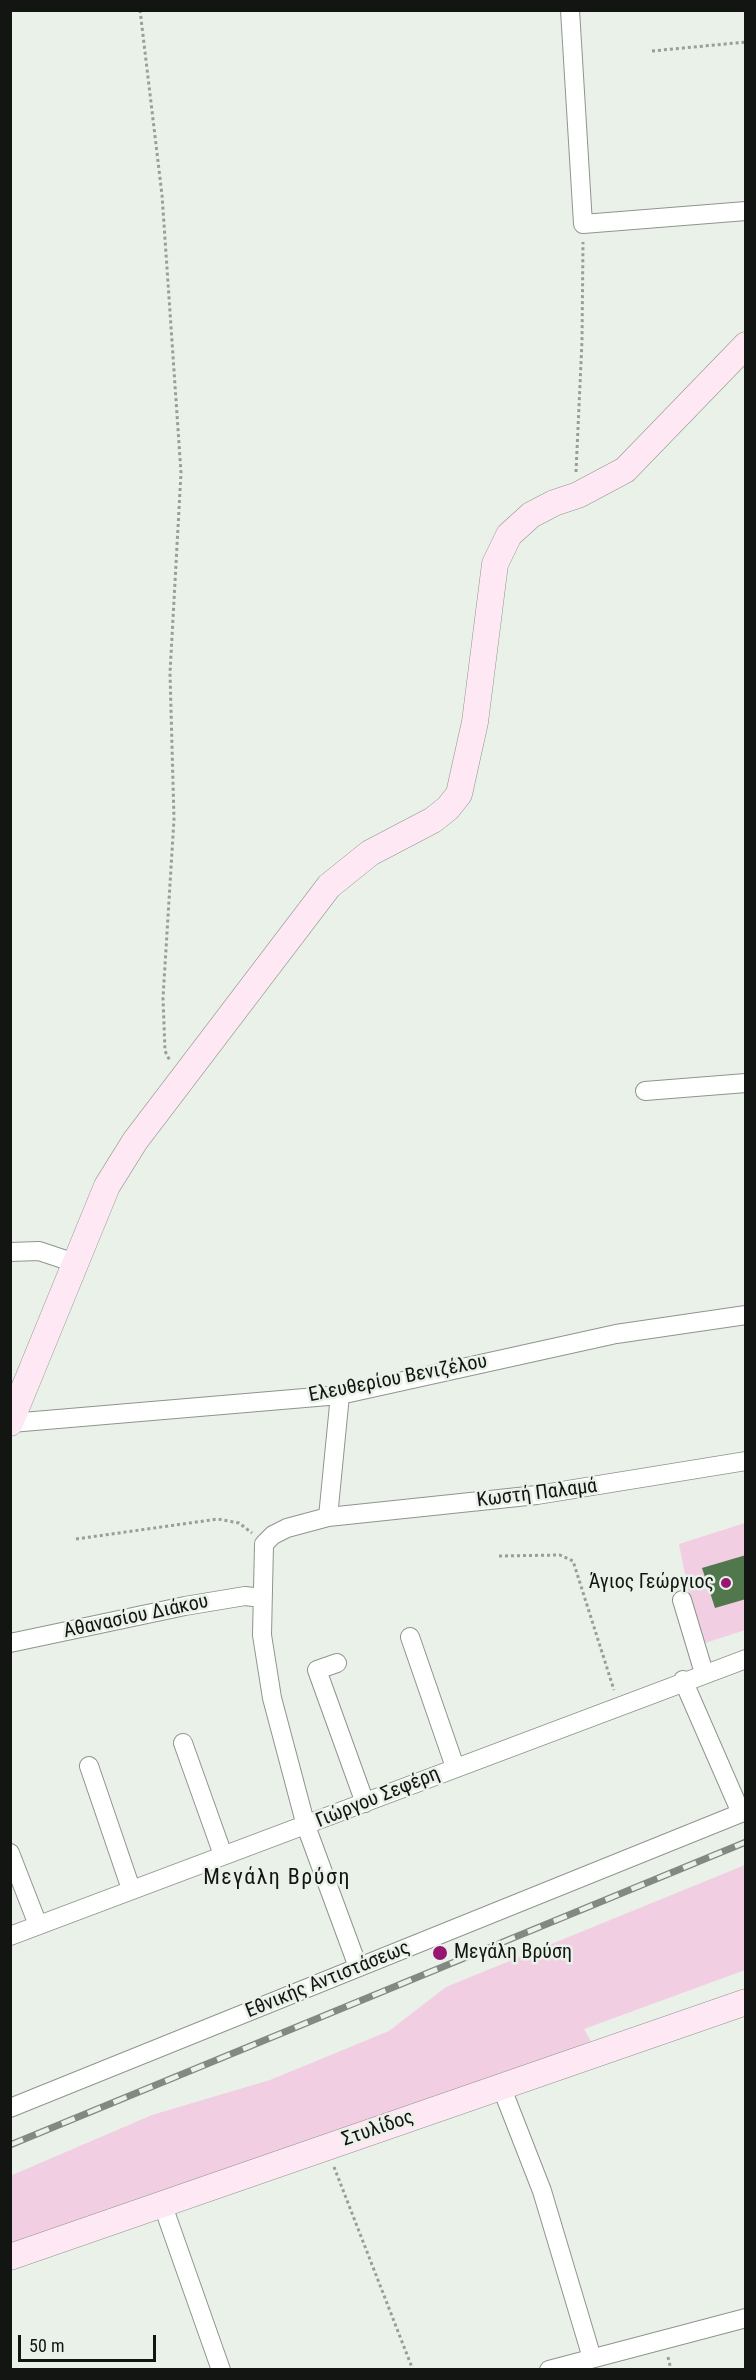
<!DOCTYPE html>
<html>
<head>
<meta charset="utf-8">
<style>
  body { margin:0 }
  #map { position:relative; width:756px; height:2380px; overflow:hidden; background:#eaf1e9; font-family:"Roboto Condensed",sans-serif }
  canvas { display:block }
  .frame { position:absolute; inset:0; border:12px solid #121512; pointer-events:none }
  .scale { position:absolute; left:18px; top:2335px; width:138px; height:27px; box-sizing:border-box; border:3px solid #121512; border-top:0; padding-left:8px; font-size:18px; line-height:21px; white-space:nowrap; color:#121512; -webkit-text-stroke:4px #eaf1e9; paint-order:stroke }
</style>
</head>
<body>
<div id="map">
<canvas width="756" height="2380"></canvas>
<div class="frame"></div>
<div class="scale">50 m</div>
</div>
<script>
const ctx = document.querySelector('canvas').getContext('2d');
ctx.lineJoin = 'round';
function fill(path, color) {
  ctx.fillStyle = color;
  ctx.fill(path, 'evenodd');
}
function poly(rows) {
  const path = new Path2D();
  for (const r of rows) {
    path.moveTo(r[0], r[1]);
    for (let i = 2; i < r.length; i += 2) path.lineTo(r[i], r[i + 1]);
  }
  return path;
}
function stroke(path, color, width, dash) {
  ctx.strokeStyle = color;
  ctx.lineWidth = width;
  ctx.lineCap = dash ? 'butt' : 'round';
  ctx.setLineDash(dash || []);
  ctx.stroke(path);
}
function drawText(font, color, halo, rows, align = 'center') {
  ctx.font = font + ' "Roboto Condensed",sans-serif';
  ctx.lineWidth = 5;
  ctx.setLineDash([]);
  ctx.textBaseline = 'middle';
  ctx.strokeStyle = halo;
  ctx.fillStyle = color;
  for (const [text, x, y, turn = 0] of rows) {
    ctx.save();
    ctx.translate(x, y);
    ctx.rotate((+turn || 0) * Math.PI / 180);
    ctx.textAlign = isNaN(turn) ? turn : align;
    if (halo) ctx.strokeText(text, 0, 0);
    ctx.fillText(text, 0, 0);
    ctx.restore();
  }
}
fill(poly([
  [745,1523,745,1630,699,1645,679,1544],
  [745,1865,745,1970,584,2029,591,2041,464,2092,11,2250,10,2176,152,2115,270,2080,389,2031,446,1987]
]), '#f1cee2');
fill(poly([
  [746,1555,746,1599,715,1608,702,1568]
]), '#51784d');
const street = poly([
  [570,10,583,224,746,211],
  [645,1091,746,1083],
  [10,1252,39,1251,75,1263],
  [340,1395,328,1517,287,1528,273,1535,264,1544,262,1635,272,1698,306,1826,358,1967],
  [11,1423,340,1395,616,1334,746,1315],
  [328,1517,537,1495,746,1461],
  [682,1600,704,1673],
  [410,1637,455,1767],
  [10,1643,185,1606,245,1596,262,1598],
  [337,1663,317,1670,365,1803],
  [683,1680,741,1813],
  [183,1743,223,1855],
  [89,1766,131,1889],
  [10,1853,38,1925],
  [10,1936,746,1659],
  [501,2086,542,2191,592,2358],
  [10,2108,746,1811],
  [162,2203,221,2370],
  [549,2370,746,2318]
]);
const secondary = poly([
  [10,1423,107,1186,135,1141,329,886,370,853,433,820,448,808,459,794,475,722,495,564,509,535,531,515,554,503,578,495,625,470,746,345],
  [10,2257,746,2002]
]);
stroke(street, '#8e958d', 20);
stroke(secondary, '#8e958d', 27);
stroke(poly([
  [140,10,162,195,181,473,170,673,174,819,163,998,165,1051,170,1061],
  [652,51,746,42],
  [576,472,582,341,583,242],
  [76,1539,218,1519,239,1523,252,1533],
  [499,1556,560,1555,573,1561,614,1690],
  [334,2167,413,2370],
  [668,2357,671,2370]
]), '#999e98', 3, [3, 3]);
stroke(street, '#fff', 18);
stroke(secondary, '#fee8f4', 26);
const rail = poly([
  [10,2145,746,1842]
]);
stroke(rail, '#838882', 7);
stroke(rail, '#eaf1e9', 4.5, [14]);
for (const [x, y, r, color] of [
  [726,1583,6,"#951771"],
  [440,1953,8,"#951771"]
]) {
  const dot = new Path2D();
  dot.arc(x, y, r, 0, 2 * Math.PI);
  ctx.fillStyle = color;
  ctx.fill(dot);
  stroke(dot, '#eaf1e9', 2);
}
drawText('20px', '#121512', '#eaf1e9', [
  ["Ελευθερίου Βενιζέλου",398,1379,-11],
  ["Κωστή Παλαμά",537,1494,-7],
  ["Αθανασίου Διάκου",136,1617,-12],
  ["Γιώργου Σεφέρη",378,1798,-22],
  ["Εθνικής Αντιστάσεως",328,1980,-22],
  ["Στυλίδος",378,2129,-19]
]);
drawText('20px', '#121512', '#eaf1e9', [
  ["Άγιος Γεώργιος",714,1583],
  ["Μεγάλη Βρύση",454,1953,"left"]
], 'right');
ctx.letterSpacing = '1.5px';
drawText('22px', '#121512', '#eaf1e9', [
  ["Μεγάλη Βρύση",277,1878]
]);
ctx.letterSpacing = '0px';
</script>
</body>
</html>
